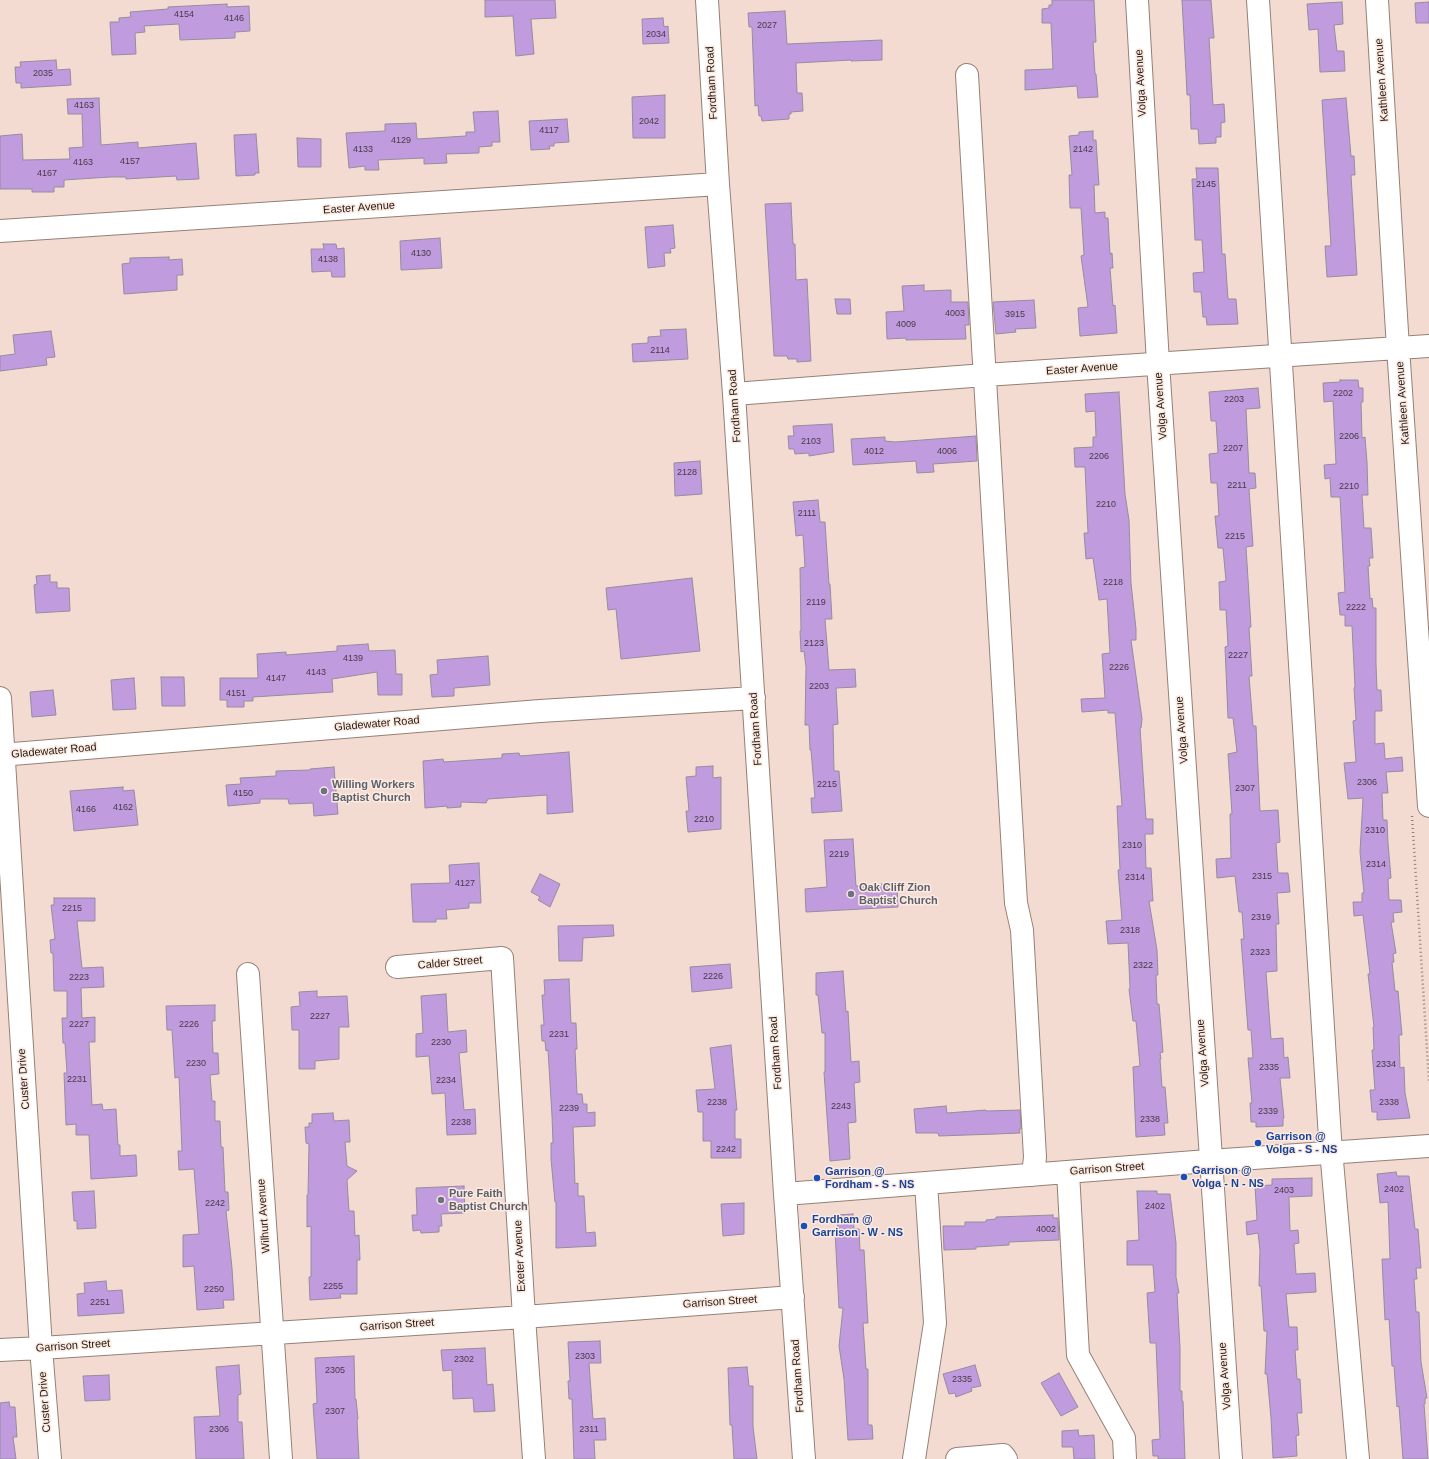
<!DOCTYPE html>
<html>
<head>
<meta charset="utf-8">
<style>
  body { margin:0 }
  canvas { display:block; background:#f3dbd1 }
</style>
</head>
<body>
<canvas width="1429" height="1459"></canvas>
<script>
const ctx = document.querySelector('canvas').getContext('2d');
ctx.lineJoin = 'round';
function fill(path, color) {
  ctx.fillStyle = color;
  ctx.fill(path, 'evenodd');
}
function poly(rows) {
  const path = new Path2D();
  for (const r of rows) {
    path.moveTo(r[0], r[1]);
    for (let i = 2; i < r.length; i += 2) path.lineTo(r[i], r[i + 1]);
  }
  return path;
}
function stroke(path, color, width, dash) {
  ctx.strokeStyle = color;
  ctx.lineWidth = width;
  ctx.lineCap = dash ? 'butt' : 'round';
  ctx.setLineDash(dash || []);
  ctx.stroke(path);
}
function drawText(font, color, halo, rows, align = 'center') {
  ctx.font = font + ' Arial,sans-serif';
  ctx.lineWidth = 3;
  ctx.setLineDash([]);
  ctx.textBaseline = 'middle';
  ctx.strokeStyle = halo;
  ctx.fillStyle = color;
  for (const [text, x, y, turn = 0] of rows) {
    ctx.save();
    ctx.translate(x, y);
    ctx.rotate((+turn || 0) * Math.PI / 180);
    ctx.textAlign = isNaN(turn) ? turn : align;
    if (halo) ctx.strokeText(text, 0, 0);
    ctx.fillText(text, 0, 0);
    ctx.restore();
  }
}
const building = poly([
  [485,0,555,0,556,18,531,19,534,54,516,56,513,16,485,17,485,0],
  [1052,0,1094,0,1096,42,1093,42,1095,74,1096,74,1098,97,1078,98,1077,86,1025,90,1025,70,1053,69,1051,23,1042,23,1042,9,1049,8,1049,5,1052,5,1052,0],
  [1182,0,1211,0,1214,38,1209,38,1213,105,1224,104,1225,122,1221,123,1221,137,1216,137,1216,143,1199,144,1198,129,1191,129,1190,95,1187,95,1186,73,1182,0],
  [1342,2,1343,24,1334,25,1337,51,1344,51,1345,71,1320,72,1318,29,1309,30,1307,4,1342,2],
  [1429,2,1429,23,1416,23,1415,3,1429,2],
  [227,4,227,7,249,6,250,31,235,32,235,38,180,40,179,24,144,26,145,32,135,33,136,54,112,55,110,22,119,22,119,18,131,17,130,12,168,9,168,7,227,4],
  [785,11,787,44,882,40,882,60,851,61,851,60,796,63,797,93,802,93,803,111,791,112,791,114,789,114,789,119,762,121,761,116,759,116,758,105,755,106,752,27,749,27,748,13,785,11],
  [663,18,664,27,668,26,669,43,643,44,642,19,663,18],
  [56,60,57,70,70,69,71,85,21,88,21,83,16,83,15,67,21,67,20,62,56,60],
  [665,95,665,138,633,138,632,97,665,95],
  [99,98,101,145,138,142,138,148,196,143,199,179,177,180,176,176,126,179,126,177,110,177,64,180,64,187,54,187,54,192,32,192,32,189,0,189,0,136,22,134,23,160,70,159,69,148,83,147,82,114,68,114,67,99,99,98],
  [1346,98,1351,156,1354,156,1355,175,1351,175,1357,275,1327,277,1325,246,1331,246,1322,100,1346,98],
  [498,111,500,142,492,142,492,146,479,147,479,153,446,154,447,163,424,164,424,158,378,160,379,170,365,170,365,166,349,168,346,133,385,131,385,124,416,123,417,139,466,136,466,132,475,132,473,112,498,111],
  [567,119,569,142,554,143,554,146,549,146,550,149,531,150,529,121,567,119],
  [1093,131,1093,140,1096,140,1099,185,1094,185,1095,213,1105,212,1105,218,1108,218,1110,254,1112,253,1113,268,1110,268,1113,306,1115,305,1117,333,1080,336,1078,308,1088,307,1081,256,1084,255,1081,208,1070,208,1069,175,1072,175,1069,136,1079,135,1079,132,1093,131],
  [256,134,259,173,255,173,255,175,236,176,234,135,256,134],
  [297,138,321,139,321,167,298,167,297,138],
  [1196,168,1218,168,1222,254,1225,254,1228,299,1236,299,1238,324,1207,325,1206,317,1203,317,1201,292,1194,292,1193,273,1204,272,1202,240,1195,240,1192,179,1197,179,1196,168],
  [791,203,793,244,795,244,796,280,807,279,811,361,797,362,797,359,788,359,787,356,774,356,765,204,791,203],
  [673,225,675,248,670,249,671,253,664,253,665,266,648,268,645,227,673,225],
  [440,238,442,268,401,270,400,241,440,238],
  [323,244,336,244,337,249,344,248,345,277,332,277,331,271,312,272,311,249,324,249,323,244],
  [169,257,169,260,182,259,183,275,177,275,177,290,124,294,122,264,130,263,130,258,169,257],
  [924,285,924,291,951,290,951,302,968,302,969,325,965,325,966,339,906,340,906,338,887,339,886,312,904,311,902,286,924,285],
  [835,299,850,299,851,314,837,314,835,299],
  [1034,300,1036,328,1015,329,1016,332,996,334,993,302,1034,300],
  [686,329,688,359,633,362,632,344,648,343,648,337,661,336,660,330,686,329],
  [51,331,55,357,46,358,47,365,0,371,0,356,15,354,13,335,51,331],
  [1340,380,1358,380,1359,388,1363,388,1363,402,1361,402,1362,438,1365,437,1367,462,1368,495,1362,495,1364,528,1371,528,1373,558,1369,558,1370,566,1368,566,1370,599,1372,598,1373,608,1376,608,1376,664,1377,690,1381,690,1382,711,1375,711,1375,744,1384,743,1385,759,1402,757,1403,771,1386,772,1388,793,1382,793,1383,820,1387,820,1388,843,1391,878,1388,879,1389,900,1401,900,1402,912,1393,913,1394,922,1391,922,1396,953,1393,954,1394,962,1392,962,1395,991,1398,991,1402,1035,1399,1035,1400,1068,1404,1067,1405,1093,1410,1118,1377,1120,1377,1112,1372,1112,1370,1090,1375,1090,1372,1050,1374,1050,1373,1027,1374,1027,1368,974,1370,974,1363,915,1354,916,1353,902,1362,902,1362,893,1364,893,1360,852,1363,798,1348,799,1344,763,1356,762,1353,721,1356,720,1354,688,1355,687,1352,626,1345,626,1345,615,1340,615,1338,593,1345,592,1340,497,1331,497,1330,478,1325,479,1324,465,1336,464,1333,401,1324,402,1323,383,1340,382,1340,380],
  [1258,388,1260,408,1246,409,1249,473,1255,473,1256,488,1249,489,1253,546,1246,547,1251,627,1249,627,1252,676,1249,676,1253,726,1256,726,1260,811,1278,810,1280,842,1276,843,1278,873,1288,873,1290,892,1277,893,1279,924,1276,924,1277,971,1266,972,1271,1039,1283,1038,1284,1058,1288,1057,1290,1078,1280,1078,1284,1118,1283,1118,1283,1126,1256,1127,1256,1122,1251,1122,1250,1103,1252,1103,1248,1058,1253,1058,1251,1030,1248,1030,1241,939,1244,939,1242,912,1239,912,1235,876,1217,878,1216,859,1231,858,1230,814,1232,814,1228,754,1237,752,1233,718,1228,718,1225,647,1228,646,1226,610,1220,610,1219,582,1226,581,1223,548,1218,548,1215,516,1219,516,1217,483,1211,483,1209,454,1218,453,1216,421,1211,421,1209,392,1258,388],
  [1119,392,1125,494,1129,520,1131,583,1136,629,1136,640,1131,640,1142,719,1141,728,1140,728,1146,819,1153,819,1153,834,1145,834,1146,868,1151,868,1153,901,1149,901,1157,950,1158,975,1156,975,1157,1004,1159,1004,1163,1052,1160,1053,1161,1059,1160,1059,1162,1087,1165,1087,1168,1123,1164,1123,1165,1135,1136,1137,1133,1067,1140,1066,1136,1021,1133,1021,1129,989,1130,988,1128,943,1108,944,1106,921,1122,920,1118,870,1120,870,1117,806,1122,806,1115,713,1108,713,1108,710,1082,712,1081,699,1105,698,1102,654,1110,653,1107,599,1099,600,1093,558,1086,559,1084,533,1088,533,1085,467,1075,467,1074,448,1093,447,1093,437,1096,437,1095,411,1086,412,1085,394,1119,392],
  [832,424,834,452,809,456,809,453,795,454,794,449,789,449,788,436,794,436,793,426,832,424],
  [976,436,977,461,933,464,934,472,917,473,916,461,853,465,851,439,885,437,885,441,895,442,976,436],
  [700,461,702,494,675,496,674,463,700,461],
  [818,500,820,522,825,522,829,584,830,584,832,619,825,619,829,670,855,669,856,687,836,688,838,724,833,725,834,771,839,771,842,811,812,813,811,798,815,798,811,750,810,750,809,725,805,725,806,667,804,651,801,652,800,631,801,631,800,568,805,567,803,535,796,536,793,502,818,500],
  [50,575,50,582,57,582,57,588,69,588,70,611,36,613,34,585,37,584,36,576,50,575],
  [692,578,700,651,621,659,616,609,608,610,606,588,692,578],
  [368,644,369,651,395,650,396,674,402,674,402,695,378,695,377,672,332,679,333,692,253,697,253,701,244,701,244,707,227,707,227,700,220,700,220,678,258,678,257,654,286,652,286,655,337,651,337,646,368,644],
  [488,656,490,685,454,688,454,696,432,697,430,675,438,674,437,660,488,656],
  [161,677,184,677,185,706,162,706,161,677],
  [134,678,136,709,113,710,111,680,134,678],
  [53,690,56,715,32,717,30,692,53,690],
  [569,752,573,812,547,814,547,795,488,799,486,803,461,802,461,807,447,808,447,806,425,808,423,761,443,759,444,762,502,758,502,754,519,753,520,756,569,752],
  [713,766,713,778,721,777,721,829,688,832,686,811,689,811,686,777,696,776,696,767,713,766],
  [334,767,338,814,314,816,313,803,289,804,288,799,260,799,260,803,228,806,226,785,241,784,240,778,276,776,276,771,310,770,310,769,334,767],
  [123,787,123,791,134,790,138,825,74,831,70,791,123,787],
  [853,839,856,886,897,883,898,907,806,912,805,889,827,887,824,840,853,839],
  [479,863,481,903,469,903,469,908,446,910,447,919,436,919,436,922,413,922,411,884,450,883,449,865,479,863],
  [540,874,560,884,550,907,538,900,540,897,531,892,540,874],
  [54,898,95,898,95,921,77,921,82,968,103,967,104,987,81,988,82,1018,95,1017,95,1042,89,1042,92,1105,102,1104,103,1110,116,1109,118,1145,120,1145,120,1156,136,1155,137,1176,91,1179,89,1135,76,1135,76,1124,66,1125,64,1073,67,1073,65,1043,63,1043,62,1018,67,1018,67,991,54,991,53,953,51,953,50,940,55,939,51,905,54,905,54,898],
  [613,925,614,936,583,938,582,961,559,961,558,926,613,925],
  [730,964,732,988,692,992,690,967,730,964],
  [843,971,846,1012,848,1011,851,1062,859,1061,860,1082,854,1083,856,1122,848,1123,850,1159,830,1161,824,1072,825,1072,825,1033,822,1033,818,995,816,995,816,973,843,971],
  [569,979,571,1023,576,1023,577,1049,575,1049,577,1094,582,1094,583,1104,587,1104,587,1113,595,1112,595,1126,573,1127,575,1184,578,1183,578,1196,584,1196,586,1233,595,1232,596,1246,556,1248,556,1202,555,1202,551,1159,551,1143,553,1143,552,1116,548,1050,546,1051,545,1041,542,1041,541,1025,544,1025,542,995,545,995,544,980,569,979],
  [317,991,317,997,347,996,349,1027,339,1027,339,1059,315,1061,315,1069,299,1069,299,1030,292,1030,291,1007,300,1006,299,992,317,991],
  [446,994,448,1032,466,1030,467,1052,459,1053,464,1110,475,1109,476,1134,447,1135,445,1093,432,1094,429,1056,416,1057,416,1034,423,1033,421,996,446,994],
  [215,1005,215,1021,212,1021,213,1053,218,1053,219,1074,210,1075,212,1101,215,1101,215,1121,220,1121,221,1147,223,1147,225,1192,228,1192,229,1210,226,1211,232,1268,234,1300,223,1300,224,1308,197,1310,194,1266,183,1267,183,1235,199,1234,194,1169,179,1170,178,1151,182,1151,179,1077,175,1078,172,1030,167,1030,166,1006,215,1005],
  [731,1045,737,1110,735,1110,735,1139,741,1139,741,1158,711,1158,711,1141,703,1141,703,1112,698,1112,696,1090,715,1089,710,1048,731,1045],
  [946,1106,947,1113,986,1110,986,1111,1020,1110,1021,1129,1019,1129,1020,1133,996,1134,939,1136,938,1133,916,1133,914,1109,946,1106],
  [333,1113,334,1121,349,1120,350,1142,345,1142,347,1166,357,1171,347,1180,349,1211,354,1211,355,1236,359,1235,360,1260,357,1260,357,1294,340,1294,341,1298,310,1300,309,1277,311,1277,311,1226,307,1227,307,1195,308,1195,309,1144,306,1143,305,1127,309,1127,309,1123,312,1123,312,1114,333,1113],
  [1396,1172,1397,1176,1409,1176,1415,1229,1418,1229,1421,1268,1416,1268,1417,1279,1414,1279,1416,1312,1419,1312,1421,1362,1427,1398,1425,1398,1425,1404,1424,1404,1428,1459,1403,1459,1399,1406,1397,1407,1394,1366,1392,1366,1389,1319,1385,1320,1382,1259,1390,1259,1388,1202,1380,1203,1377,1174,1396,1172],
  [1312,1178,1312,1196,1289,1197,1290,1231,1298,1230,1299,1243,1294,1244,1296,1274,1315,1273,1316,1292,1286,1294,1289,1327,1297,1327,1298,1350,1295,1350,1297,1379,1300,1379,1302,1413,1297,1413,1299,1435,1296,1436,1297,1456,1273,1458,1271,1418,1267,1374,1265,1374,1267,1331,1264,1331,1261,1286,1259,1286,1260,1250,1258,1233,1247,1235,1246,1222,1257,1220,1255,1186,1272,1185,1272,1179,1312,1178],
  [464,1186,465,1213,441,1214,442,1226,439,1226,439,1232,421,1233,420,1230,413,1231,412,1215,417,1215,416,1188,464,1186],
  [94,1191,96,1228,77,1229,77,1221,74,1221,72,1192,94,1191],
  [1137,1191,1157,1191,1157,1194,1170,1194,1176,1243,1176,1277,1179,1293,1177,1293,1180,1348,1180,1391,1182,1391,1182,1401,1183,1401,1185,1459,1158,1459,1158,1456,1153,1456,1152,1440,1160,1439,1156,1343,1150,1343,1147,1293,1155,1292,1153,1265,1127,1265,1127,1241,1139,1240,1137,1191],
  [744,1203,744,1234,723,1236,721,1204,744,1203],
  [853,1214,854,1229,859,1229,860,1250,864,1250,868,1323,863,1323,866,1369,868,1369,868,1425,872,1425,873,1439,848,1440,844,1379,839,1346,843,1308,839,1308,835,1231,838,1231,837,1215,853,1214],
  [1053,1215,1053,1218,1058,1218,1059,1240,1009,1242,1009,1245,976,1247,976,1249,944,1250,943,1226,965,1226,965,1222,986,1222,986,1220,996,1219,996,1217,1053,1215],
  [106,1281,107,1291,122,1290,124,1313,78,1316,77,1294,85,1293,84,1283,106,1281],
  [600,1341,601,1363,589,1363,593,1419,605,1418,606,1440,594,1440,595,1459,574,1459,572,1399,569,1399,568,1381,570,1381,568,1342,600,1341],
  [485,1348,487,1385,493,1384,495,1411,474,1412,473,1398,453,1399,452,1370,443,1371,441,1350,485,1348],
  [354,1356,355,1399,356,1399,358,1419,357,1420,359,1459,317,1459,313,1404,317,1403,315,1358,354,1356],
  [239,1365,241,1394,238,1395,238,1422,242,1422,244,1459,196,1459,194,1417,220,1416,216,1367,239,1365],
  [975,1365,981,1386,971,1388,972,1391,956,1397,955,1393,949,1394,943,1374,975,1365],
  [747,1367,749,1386,753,1386,753,1427,757,1459,734,1459,732,1425,730,1425,728,1368,747,1367],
  [1059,1373,1078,1407,1061,1416,1041,1383,1059,1373],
  [109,1375,110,1400,85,1401,83,1376,109,1375],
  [9,1402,10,1407,15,1407,17,1437,13,1437,16,1459,0,1459,0,1403,9,1402],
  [1078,1430,1079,1436,1094,1435,1095,1459,1074,1459,1073,1447,1062,1447,1062,1431,1078,1430]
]);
fill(building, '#c09bde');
stroke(building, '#968c9f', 1);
const minor = poly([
  [707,0,718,184,734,394,785,1194,804,1459],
  [1137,0,1158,363,1231,1459],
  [1258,0,1330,1138,1358,1459],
  [1377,0,1397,332,1429,806],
  [967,75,1016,903,1022,930,1035,1157,1033,1175],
  [0,231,718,184],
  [734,394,985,375,1429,346],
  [0,698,41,1348,50,1459],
  [0,755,540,711,754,698],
  [397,967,502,958,524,1317,534,1459],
  [248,974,281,1459],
  [1068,1172,1078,1355,1124,1438,1125,1459],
  [785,1194,1195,1162,1429,1146],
  [0,1350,41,1348,524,1317,793,1297],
  [914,1459,935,1323,926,1183],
  [957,1459,1003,1455,1006,1459]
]);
stroke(minor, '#958077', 24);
stroke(poly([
  [1412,816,1429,1081]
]), '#918079', 2.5, [1, 3]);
stroke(minor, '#fff', 22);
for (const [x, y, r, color] of [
  [324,791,4,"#6b7280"],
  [851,894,4,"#6b7280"],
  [1258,1143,4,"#1a4fb4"],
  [1184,1177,4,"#1a4fb4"],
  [817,1178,4,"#1a4fb4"],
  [441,1200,4,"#6b7280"],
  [804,1226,4,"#1a4fb4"]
]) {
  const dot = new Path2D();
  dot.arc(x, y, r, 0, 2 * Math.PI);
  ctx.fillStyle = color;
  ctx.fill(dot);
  stroke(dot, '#fceae1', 1.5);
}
drawText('9px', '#483946', null, [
  ["4154",184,15],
  ["4146",234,19],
  ["2027",767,26],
  ["2034",656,35],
  ["2035",43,74],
  ["4163",84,106],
  ["2042",649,122],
  ["4117",549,131],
  ["4129",401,141],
  ["4133",363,150],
  ["2142",1083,150],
  ["4157",130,162],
  ["4163",83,163],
  ["4167",47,174],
  ["2145",1206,185],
  ["4130",421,254],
  ["4138",328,260],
  ["4003",955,314],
  ["3915",1015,315],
  ["4009",906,325],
  ["2114",660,351],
  ["2202",1343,394],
  ["2203",1234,400],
  ["2206",1349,437],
  ["2103",811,442],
  ["2207",1233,449],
  ["4012",874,452],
  ["4006",947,452],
  ["2206",1099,457],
  ["2128",687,473],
  ["2211",1237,486],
  ["2210",1349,487],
  ["2210",1106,505],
  ["2111",807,514],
  ["2215",1235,537],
  ["2218",1113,583],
  ["2119",816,603],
  ["2222",1356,608],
  ["2123",814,644],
  ["2227",1238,656],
  ["4139",353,659],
  ["2226",1119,668],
  ["4143",316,673],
  ["4147",276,679],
  ["2203",819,687],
  ["4151",236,694],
  ["2306",1367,783],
  ["2215",827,785],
  ["2307",1245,789],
  ["4150",243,794],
  ["4162",123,808],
  ["4166",86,810],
  ["2210",704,820],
  ["2310",1375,831],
  ["2310",1132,846],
  ["2219",839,855],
  ["2314",1376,865],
  ["2315",1262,877],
  ["2314",1135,878],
  ["4127",465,884],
  ["2215",72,909],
  ["2319",1261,918],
  ["2318",1130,931],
  ["2323",1260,953],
  ["2322",1143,966],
  ["2226",713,977],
  ["2223",79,978],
  ["2227",320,1017],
  ["2227",79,1025],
  ["2226",189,1025],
  ["2231",559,1035],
  ["2230",441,1043],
  ["2230",196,1064],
  ["2334",1386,1065],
  ["2335",1269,1068],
  ["2231",77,1080],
  ["2234",446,1081],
  ["2238",717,1103],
  ["2338",1389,1103],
  ["2243",841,1107],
  ["2239",569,1109],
  ["2339",1268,1112],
  ["2338",1150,1120],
  ["2238",461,1123],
  ["2242",726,1150],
  ["2402",1394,1190],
  ["2403",1284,1191],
  ["2242",215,1204],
  ["2402",1155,1207],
  ["4002",1046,1230],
  ["2255",333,1287],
  ["2250",214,1290],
  ["2251",100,1303],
  ["2303",585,1357],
  ["2302",464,1360],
  ["2305",335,1371],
  ["2335",962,1380],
  ["2307",335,1412],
  ["2306",219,1430],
  ["2311",589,1430]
]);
drawText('11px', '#201814', '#fceae1', [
  ["Kathleen Avenue",1382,80,-94],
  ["Fordham Road",712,83,-93],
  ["Volga Avenue",1141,83,-93],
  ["Easter Avenue",359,208,-4],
  ["Easter Avenue",1082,369,-4],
  ["Kathleen Avenue",1403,403,-94],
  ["Fordham Road",735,406,-94],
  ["Volga Avenue",1161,406,-94],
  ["Gladewater Road",377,724,-5],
  ["Fordham Road",756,729,-94],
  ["Volga Avenue",1182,730,-94],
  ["Gladewater Road",54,751,-5],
  ["Calder Street",450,963,-5],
  ["Fordham Road",776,1053,-94],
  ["Volga Avenue",1203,1053,-94],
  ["Custer Drive",24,1079,-94],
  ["Garrison Street",1107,1169,-4],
  ["Wilhurt Avenue",264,1216,-94],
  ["Exeter Avenue",520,1256,-93],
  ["Garrison Street",720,1302,-4],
  ["Garrison Street",397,1325,-4],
  ["Garrison Street",73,1346,-4],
  ["Fordham Road",798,1376,-94],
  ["Volga Avenue",1225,1376,-94],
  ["Custer Drive",45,1402,-94]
]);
drawText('bold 11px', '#5b616d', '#fceae1', [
  ["Willing Workers",332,785],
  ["Baptist Church",332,798],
  ["Oak Cliff Zion",859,888],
  ["Baptist Church",859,901],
  ["Pure Faith",449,1194],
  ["Baptist Church",449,1207]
], 'left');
drawText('bold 11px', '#164399', '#fceae1', [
  ["Garrison @",1266,1137],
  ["Volga - S - NS",1266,1150],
  ["Garrison @",1192,1171],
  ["Volga - N - NS",1192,1184],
  ["Garrison @",825,1172],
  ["Fordham - S - NS",825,1185],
  ["Fordham @",812,1220],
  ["Garrison - W - NS",812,1233]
], 'left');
</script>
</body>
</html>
